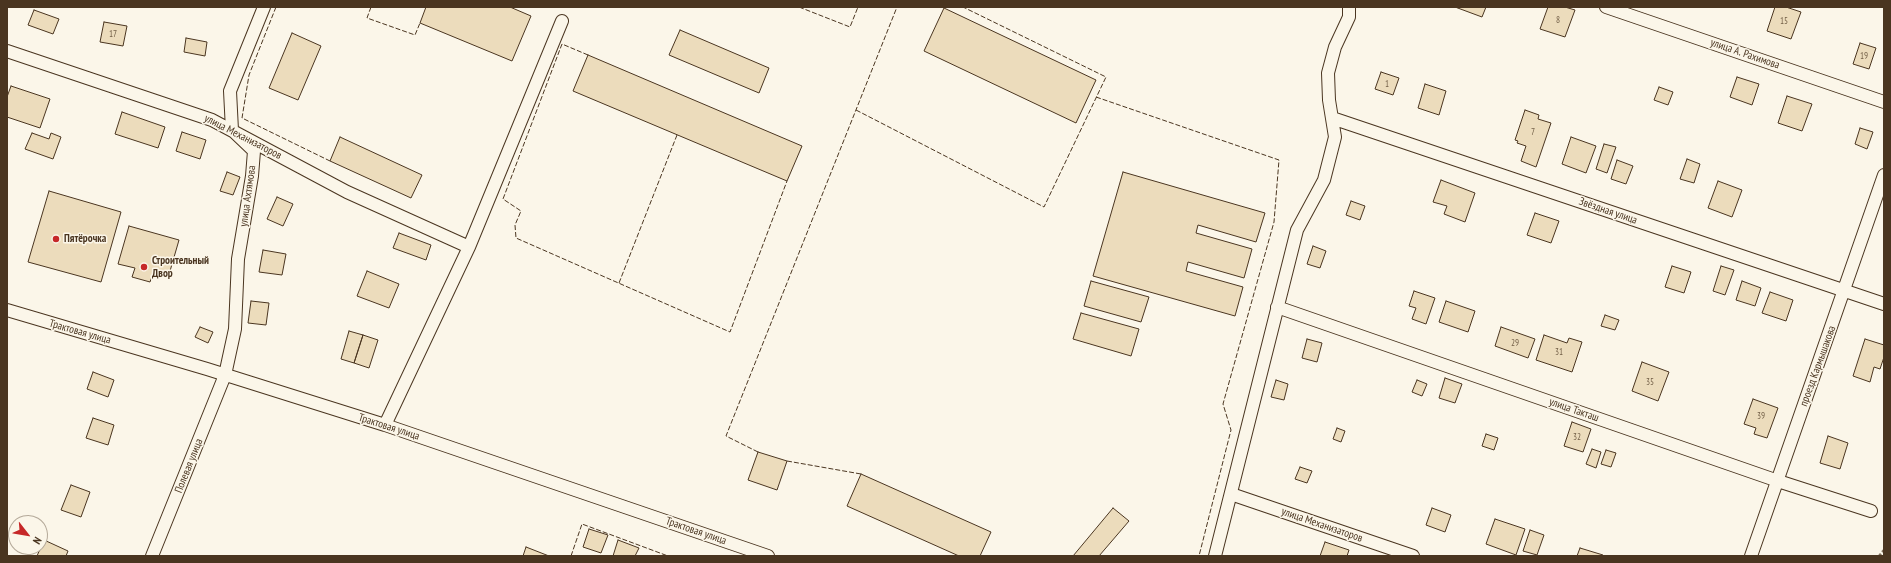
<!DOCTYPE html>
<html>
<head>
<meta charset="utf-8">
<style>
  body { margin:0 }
  #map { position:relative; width:1891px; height:563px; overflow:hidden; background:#fbf6e9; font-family:"PT Sans Narrow",sans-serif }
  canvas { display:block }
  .frame { position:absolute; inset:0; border:8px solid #4a3520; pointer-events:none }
  .north { position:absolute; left:8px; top:515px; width:40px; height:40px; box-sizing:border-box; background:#fbf6e9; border:1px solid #b4a999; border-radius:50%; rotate:121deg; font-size:11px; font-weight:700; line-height:16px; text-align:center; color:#4a3520 }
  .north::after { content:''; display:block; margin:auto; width:14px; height:18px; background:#c62828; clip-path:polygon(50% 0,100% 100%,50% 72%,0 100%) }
</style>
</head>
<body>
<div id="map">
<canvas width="1891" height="563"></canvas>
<div class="frame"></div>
<div class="north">N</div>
</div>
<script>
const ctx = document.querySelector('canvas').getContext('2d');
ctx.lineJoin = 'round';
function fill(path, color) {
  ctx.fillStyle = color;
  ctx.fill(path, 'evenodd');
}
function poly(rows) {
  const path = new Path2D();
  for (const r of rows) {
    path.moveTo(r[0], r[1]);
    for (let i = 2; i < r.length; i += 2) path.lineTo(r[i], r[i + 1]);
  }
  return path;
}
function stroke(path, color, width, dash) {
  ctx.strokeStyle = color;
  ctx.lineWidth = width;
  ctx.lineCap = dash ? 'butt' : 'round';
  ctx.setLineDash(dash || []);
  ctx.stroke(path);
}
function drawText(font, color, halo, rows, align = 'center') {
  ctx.font = font + ' "PT Sans Narrow",sans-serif';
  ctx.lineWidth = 3;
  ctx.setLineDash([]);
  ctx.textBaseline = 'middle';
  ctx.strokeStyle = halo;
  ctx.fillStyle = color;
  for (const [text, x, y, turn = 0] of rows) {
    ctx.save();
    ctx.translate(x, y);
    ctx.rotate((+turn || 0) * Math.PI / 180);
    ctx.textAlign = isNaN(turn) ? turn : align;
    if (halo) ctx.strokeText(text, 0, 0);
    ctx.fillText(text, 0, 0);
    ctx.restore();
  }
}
const building = poly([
  [426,7,510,7,531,16,512,61,420,23,426,7],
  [1455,7,1486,7,1482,17,1455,7],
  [1548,7,1565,7,1575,10,1565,37,1540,29,1548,7],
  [1775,7,1786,7,1801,12,1791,39,1767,31,1775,7],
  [944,8,1096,80,1076,123,924,51,944,8],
  [34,10,59,19,53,34,28,25,34,10],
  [104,22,127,26,123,46,100,42,104,22],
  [680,30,769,68,759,93,669,55,680,30],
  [292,33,321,46,298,100,269,88,292,33],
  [186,38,207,42,205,56,184,52,186,38],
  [1860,43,1876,48,1869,69,1853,64,1860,43],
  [588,55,802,146,787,181,573,91,588,55],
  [1381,72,1399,78,1393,95,1375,89,1381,72],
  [1737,77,1759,84,1752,105,1730,97,1737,77],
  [1425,84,1446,91,1439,115,1418,108,1425,84],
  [11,86,50,99,40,128,7,117,7,97,11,86],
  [1659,87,1673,92,1668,105,1654,100,1659,87],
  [1787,96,1812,104,1802,131,1778,123,1787,96],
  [1525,110,1539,115,1538,119,1551,123,1536,167,1521,161,1526,146,1517,143,1518,141,1515,140,1525,110],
  [122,112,165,127,158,148,115,134,122,112],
  [1860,128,1873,132,1867,149,1855,144,1860,128],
  [182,132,206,140,200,159,176,151,182,132],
  [32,133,49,139,51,133,61,137,53,159,25,149,32,133],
  [340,137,422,175,411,198,330,161,340,137],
  [1571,137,1596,146,1586,173,1562,164,1571,137],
  [1604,144,1616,147,1607,173,1596,169,1604,144],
  [1687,159,1700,164,1694,183,1680,179,1687,159],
  [1617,160,1633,166,1626,184,1611,179,1617,160],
  [227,172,240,177,233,195,220,191,227,172],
  [1123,172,1265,213,1256,242,1198,225,1196,233,1252,249,1244,278,1188,262,1186,271,1243,287,1235,316,1093,276,1123,172],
  [1441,180,1475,193,1465,222,1444,214,1447,206,1433,202,1441,180],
  [1718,181,1742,190,1732,217,1708,208,1718,181],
  [49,191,121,212,101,282,28,262,49,191],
  [277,197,293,204,283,226,267,219,277,197],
  [1351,201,1365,206,1360,220,1346,215,1351,201],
  [1535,213,1559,221,1551,243,1527,235,1535,213],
  [129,226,179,240,168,278,153,273,150,282,132,277,135,268,118,264,129,226],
  [399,233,431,245,426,260,393,248,399,233],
  [1313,246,1326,251,1320,268,1307,264,1313,246],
  [263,250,286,254,282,275,259,272,263,250],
  [1672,266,1691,272,1684,293,1665,287,1672,266],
  [1721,266,1734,270,1725,295,1713,291,1721,266],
  [367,271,399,284,389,308,357,296,367,271],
  [1091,281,1149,297,1141,322,1084,306,1091,281],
  [1742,281,1761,288,1755,306,1736,300,1742,281],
  [1414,291,1435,298,1426,324,1412,319,1416,308,1409,306,1414,291],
  [1770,292,1793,300,1786,321,1762,313,1770,292],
  [251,301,269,303,266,325,248,323,251,301],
  [1446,301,1475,311,1468,332,1439,322,1446,301],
  [1081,313,1139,329,1131,356,1073,339,1081,313],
  [1605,315,1619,320,1615,330,1601,326,1605,315],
  [200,327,213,332,208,343,195,337,200,327],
  [1501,327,1535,339,1528,358,1495,346,1501,327],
  [349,331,363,335,354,363,341,359,349,331],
  [363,335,378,340,369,368,354,363,363,335],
  [1544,335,1567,343,1569,338,1582,342,1572,372,1536,360,1544,335],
  [1307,339,1322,343,1317,362,1302,358,1307,339],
  [1865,339,1884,345,1884,357,1880,369,1874,367,1870,382,1853,376,1865,339],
  [1642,362,1669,372,1658,401,1632,391,1642,362],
  [93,372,114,380,108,397,87,389,93,372],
  [1445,378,1462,384,1455,403,1439,398,1445,378],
  [1276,380,1288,384,1284,400,1271,397,1276,380],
  [1417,380,1427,384,1422,396,1412,392,1417,380],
  [1753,399,1778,408,1767,438,1754,434,1756,428,1744,424,1753,399],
  [93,418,114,425,108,445,86,438,93,418],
  [1572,422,1591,429,1583,452,1564,446,1572,422],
  [1337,428,1345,431,1341,442,1333,439,1337,428],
  [1486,434,1498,438,1494,450,1482,446,1486,434],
  [1828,436,1848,443,1840,469,1820,463,1828,436],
  [1592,449,1601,452,1596,468,1586,464,1592,449],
  [1606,450,1616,453,1611,467,1601,464,1606,450],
  [758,452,787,461,777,490,748,480,758,452],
  [1300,467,1312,471,1307,483,1295,479,1300,467],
  [861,474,991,532,980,556,959,556,847,506,861,474],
  [71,485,90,492,81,517,61,510,71,485],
  [1113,508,1129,521,1099,556,1073,556,1113,508],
  [1432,508,1451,515,1445,532,1426,525,1432,508],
  [1495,519,1525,529,1516,555,1486,544,1495,519],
  [589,529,608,535,601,553,583,547,589,529],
  [1530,530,1544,535,1537,555,1523,551,1530,530],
  [44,540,68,551,66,556,37,556,44,540],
  [618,540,639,548,635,556,613,556,618,540],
  [1325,542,1349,550,1347,556,1320,556,1325,542],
  [526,547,549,556,523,556,526,547],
  [1580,548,1603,555,1603,556,1577,556,1580,548]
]);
fill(building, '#ecdcbc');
stroke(building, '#4a3520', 1);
const minor = poly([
  [1606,7,1884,102],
  [7,51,212,120,347,192,469,247],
  [1332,118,1884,304],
  [1277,307,1778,481,1871,511],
  [7,310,207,369,385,425,768,556],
  [385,425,469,247,562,21],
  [1231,494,1413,556],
  [152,556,225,375,235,329,238,259,252,176,254,151,232,130,230,91,264,7],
  [1215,556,1297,230,1324,180,1335,137,1329,100,1328,73,1335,47,1349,17,1349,7],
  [1751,556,1884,175]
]);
stroke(minor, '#4a3520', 14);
stroke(poly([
  [1879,556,1884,550]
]), '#7f6f5c', 2.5, [3, 2]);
stroke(minor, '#fbf6e9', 12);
stroke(poly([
  [276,7,249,75,242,118,330,161],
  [371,7,367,18,415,35,420,23],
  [799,7,850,27,858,7],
  [588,55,562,44,503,199,521,211,515,225,516,238,730,332,787,181],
  [1096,97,1279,160,1274,222,1223,404,1231,430,1199,556],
  [856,110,1044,207,1106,77,963,7],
  [619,283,677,135],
  [758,452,726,436,897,7],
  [787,461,861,474],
  [571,556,582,524,668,556]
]), '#4a3520', 1, [5, 2]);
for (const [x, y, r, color] of [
  [56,239,4,"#c62828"],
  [144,267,4,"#c62828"]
]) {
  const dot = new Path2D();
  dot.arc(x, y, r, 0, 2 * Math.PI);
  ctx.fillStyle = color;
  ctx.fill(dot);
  stroke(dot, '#fbf6e9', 1.5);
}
drawText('9px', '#725f47', null, [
  ["8",1558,20],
  ["15",1784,21],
  ["17",113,34],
  ["19",1864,56],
  ["1",1387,84],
  ["7",1533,132],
  ["29",1515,343],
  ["31",1559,352],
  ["35",1650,382],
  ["39",1761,416],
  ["32",1577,437]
]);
drawText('11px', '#4a3520', '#fbf6e9', [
  ["улица А. Рахимова",1745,54,19],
  ["улица Механизаторов",243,137,27],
  ["улица Ахтямова",248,196,-82],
  ["Звёздная улица",1608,211,19],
  ["Трактовая улица",80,332,16],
  ["проезд Кармышакова",1818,366,-70],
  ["улица Такташ",1574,410,19],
  ["Трактовая улица",389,427,18],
  ["Полевая улица",189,466,-68],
  ["улица Механизаторов",1322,525,19],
  ["Трактовая улица",696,531,19]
]);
drawText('bold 11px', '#4a3520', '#fbf6e9', [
  ["Пятёрочка",64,239],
  ["Строительный",152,261],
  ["Двор",152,274]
], 'left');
</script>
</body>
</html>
